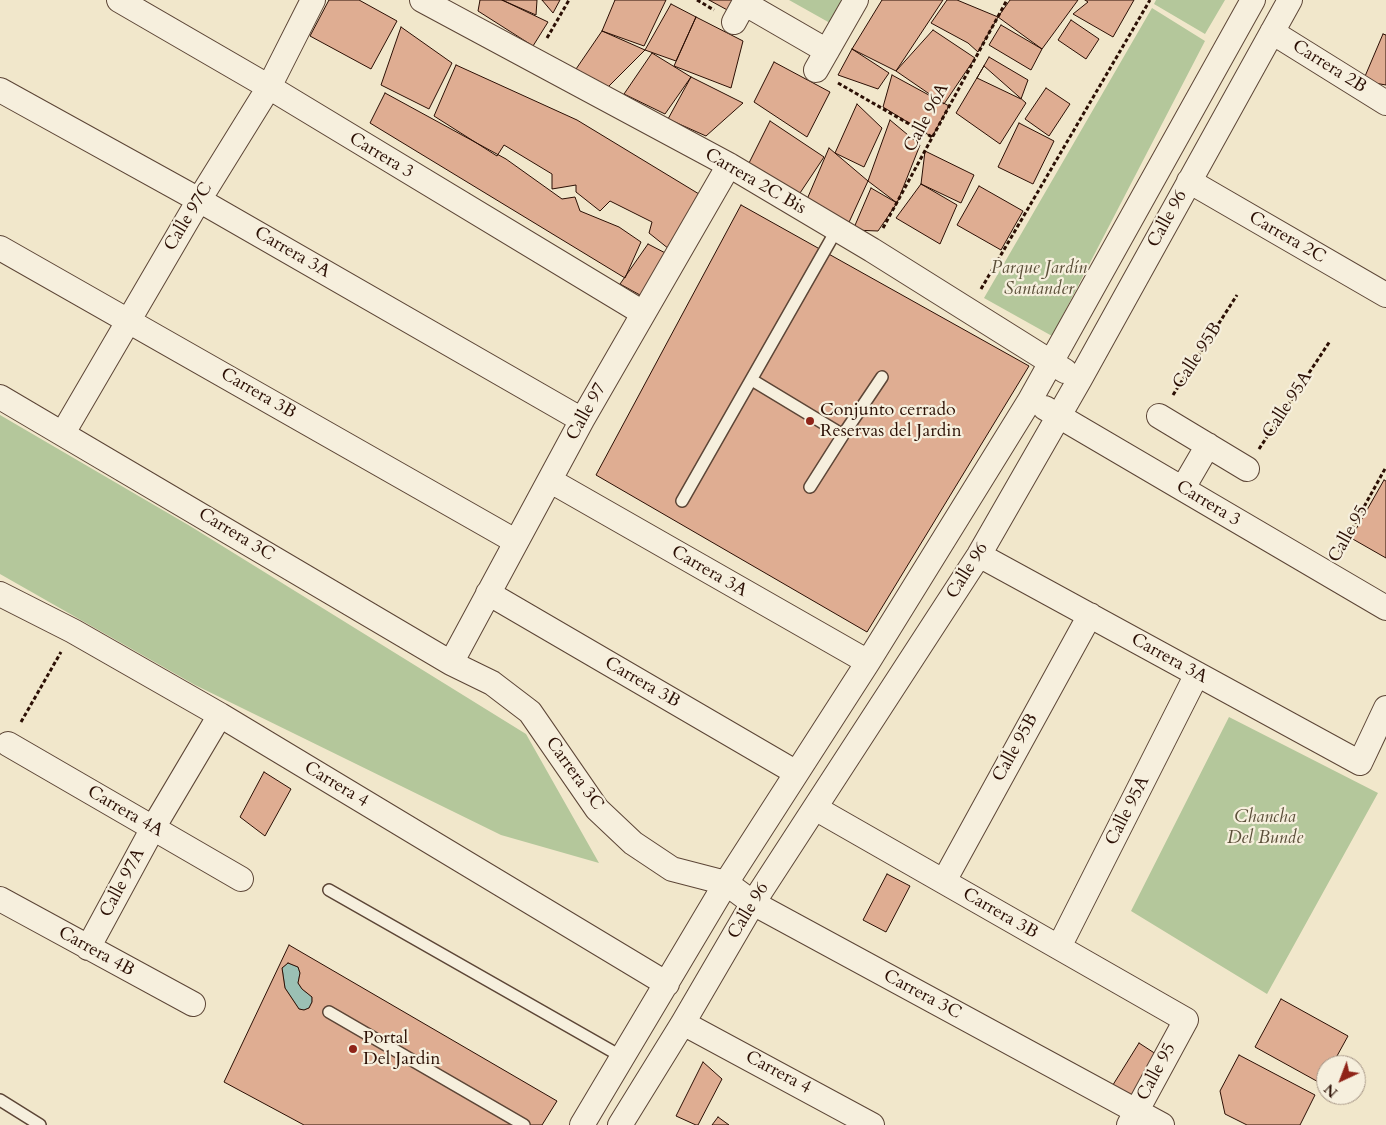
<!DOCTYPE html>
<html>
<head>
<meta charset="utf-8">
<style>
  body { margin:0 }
  #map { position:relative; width:1386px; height:1125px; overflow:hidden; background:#f1e7cb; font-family:Cardo,serif }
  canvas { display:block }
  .north { position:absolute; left:1316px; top:1055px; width:50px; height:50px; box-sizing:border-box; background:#f6efdd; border:1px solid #a59586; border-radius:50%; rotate:223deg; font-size:14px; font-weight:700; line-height:20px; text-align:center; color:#2b0f04 }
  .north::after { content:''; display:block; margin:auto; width:18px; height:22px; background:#8f2418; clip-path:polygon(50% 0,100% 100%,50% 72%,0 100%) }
</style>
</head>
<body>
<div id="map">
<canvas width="1386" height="1125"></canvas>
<div class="north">N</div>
</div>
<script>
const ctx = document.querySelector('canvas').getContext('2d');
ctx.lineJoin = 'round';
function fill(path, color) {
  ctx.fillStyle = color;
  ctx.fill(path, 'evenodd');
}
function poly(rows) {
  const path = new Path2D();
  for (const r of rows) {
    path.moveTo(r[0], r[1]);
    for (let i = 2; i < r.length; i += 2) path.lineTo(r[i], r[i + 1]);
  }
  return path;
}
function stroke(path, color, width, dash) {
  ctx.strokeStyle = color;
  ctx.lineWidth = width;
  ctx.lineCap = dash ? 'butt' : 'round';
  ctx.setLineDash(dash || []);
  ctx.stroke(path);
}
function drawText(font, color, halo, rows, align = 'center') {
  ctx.font = font + ' Cardo,serif';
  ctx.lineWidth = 4.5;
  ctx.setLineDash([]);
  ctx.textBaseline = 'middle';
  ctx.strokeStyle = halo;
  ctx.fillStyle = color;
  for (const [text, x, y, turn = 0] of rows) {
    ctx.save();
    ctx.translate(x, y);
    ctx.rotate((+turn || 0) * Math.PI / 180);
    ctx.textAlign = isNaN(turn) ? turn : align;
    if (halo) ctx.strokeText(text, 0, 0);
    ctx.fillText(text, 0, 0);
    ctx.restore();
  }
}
fill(poly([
  [789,0,843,0,830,23],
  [1156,0,1225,0,1205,34,1154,4],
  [1152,8,1205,41,1052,336,984,298],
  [0,415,190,526,526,734,599,863,501,835,195,685,0,574],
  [1229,717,1378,793,1267,994,1131,911]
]), '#b4c79b');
const water = poly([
  [288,963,298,967,300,973,298,983,302,989,312,997,312,1002,309,1008,304,1010,299,1009,285,988,282,968,288,963]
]);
fill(water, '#9bc0b4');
stroke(water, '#6e796e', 1);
const building = poly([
  [329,0,359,0,397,21,371,69,310,36,329,0],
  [480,0,502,0,548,22,533,46,478,11,480,0],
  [502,0,537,0,536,15,502,0],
  [542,0,560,0,553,13,542,0],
  [615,0,666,0,644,46,602,31,615,0],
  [709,0,737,0,731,12,709,0],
  [882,0,943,0,896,71,852,49,882,0],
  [947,0,957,0,998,17,978,52,968,43,931,23,947,0],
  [1010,0,1078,0,1042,49,998,17,1010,0],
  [1085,0,1134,0,1113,37,1073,14,1088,2,1085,0],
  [671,4,696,17,676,61,645,50,671,4],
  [696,17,743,41,731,88,674,66,696,17],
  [1071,20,1099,39,1086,59,1058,40,1071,20],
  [1001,25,1042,49,1031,70,989,45,1001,25],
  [401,27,452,63,429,109,381,85,401,27],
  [933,30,975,58,944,104,896,71,933,30],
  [602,31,645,50,607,88,574,72,602,31],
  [1383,34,1386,35,1386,85,1363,81,1383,34],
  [852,49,889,73,878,89,838,75,852,49],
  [652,53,691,77,665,114,624,94,652,53],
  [989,57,1028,80,1021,99,977,78,989,57],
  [774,62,830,92,807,137,754,102,774,62],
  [456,65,577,120,699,194,669,249,649,233,652,222,610,201,600,211,576,192,576,185,552,189,552,174,504,145,497,156,434,116,456,65],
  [984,66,1026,103,1000,144,956,113,984,66],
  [892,75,949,106,932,137,883,107,892,75],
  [691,77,743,103,706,136,668,119,691,77],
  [1046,88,1070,104,1049,136,1025,119,1046,88],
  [385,93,506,159,562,199,575,197,580,211,619,227,641,242,625,278,370,123,385,93],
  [857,104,882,128,864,167,835,153,857,104],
  [890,120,920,145,897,203,868,181,890,120],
  [770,121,824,157,798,196,749,163,770,121],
  [1019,123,1054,141,1033,184,998,167,1019,123],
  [829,148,868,181,845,231,805,204,829,148],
  [925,151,974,175,961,203,921,184,925,151],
  [921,184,957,205,940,244,896,218,921,184],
  [979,186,1023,211,1001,250,957,225,979,186],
  [871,188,897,203,878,231,853,230,871,188],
  [741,205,1029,366,867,632,596,475,741,205],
  [648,244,675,258,649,300,620,284,648,244],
  [1384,480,1386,481,1386,558,1351,538,1384,480],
  [264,772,291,789,265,836,240,817,264,772],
  [887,874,910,886,886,932,863,920,887,874],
  [289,945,557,1101,542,1125,304,1125,224,1082,289,945],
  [288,963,298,967,300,973,298,983,302,989,312,997,312,1002,309,1008,304,1010,299,1009,285,988,282,968,288,963],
  [1281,999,1348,1036,1332,1065,1326,1065,1326,1077,1322,1084,1255,1047,1281,999],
  [1139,1043,1159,1056,1131,1101,1111,1088,1139,1043],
  [1239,1055,1315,1095,1300,1125,1247,1125,1225,1114,1220,1091,1239,1055],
  [703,1062,722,1079,698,1125,696,1125,676,1116,703,1062],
  [718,1117,729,1125,712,1125,718,1117]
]);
fill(building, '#dfad92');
stroke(building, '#2b0f04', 1);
const lane = poly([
  [752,380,843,435,882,377],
  [810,487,843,435],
  [682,501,837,229],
  [329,890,624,1058],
  [329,1012,524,1125],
  [0,1100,40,1125]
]);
const street = poly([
  [119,0,269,87,643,313],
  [422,0,729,165,872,250,1065,371],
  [744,3,827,51],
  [734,22,746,0],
  [1272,32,1386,103],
  [816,70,856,0],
  [0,90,199,200,582,420],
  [1189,181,1386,295],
  [0,248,515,541],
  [0,397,451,663,492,683,530,712,597,809,633,843,672,869,726,883,753,903,1162,1125],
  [1045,408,1386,608],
  [1159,416,1247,469],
  [63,433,199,200,269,87,313,0],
  [551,481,868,662],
  [1183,488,1208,445],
  [979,555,1360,763,1386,708],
  [488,593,795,772],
  [0,594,73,631,220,715,667,984],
  [451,663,582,420,729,165],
  [8,744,241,879],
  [815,808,1186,1020,1129,1125],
  [944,881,1090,615],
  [0,899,193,1004],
  [1059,947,1197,674],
  [88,948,153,828,220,715],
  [683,1023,872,1125],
  [582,1125,726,883,868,662,1030,400,1253,0],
  [620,1125,683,1023,753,903,979,555,1080,379,1290,0]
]);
stroke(lane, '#5c4536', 14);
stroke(street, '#5c4536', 26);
stroke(poly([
  [697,0,714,10],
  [547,38,569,0],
  [838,83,932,137],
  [883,228,1007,0],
  [981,289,1150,0],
  [1173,395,1237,295],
  [1259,449,1330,341],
  [1339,552,1386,467],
  [21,722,61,652]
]), '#2b0f04', 3, [4, 2.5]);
stroke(lane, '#f6efdd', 11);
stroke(street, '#f6efdd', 24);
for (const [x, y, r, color] of [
  [810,421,5,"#8f2418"],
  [353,1049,5,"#8f2418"]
]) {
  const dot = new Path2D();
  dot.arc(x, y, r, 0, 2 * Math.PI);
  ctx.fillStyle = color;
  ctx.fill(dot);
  stroke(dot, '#f6efdd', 2);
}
drawText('18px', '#2b0f04', '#f6efdd', [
  ["Carrera 2B",1329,67,32],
  ["Calle 96A",927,118,-62],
  ["Carrera 3",381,156,31],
  ["Carrera 2C Bis",755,182,30],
  ["Calle 97C",189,217,-59],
  ["Calle 96",1168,219,-61],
  ["Carrera 2C",1287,238,30],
  ["Carrera 3A",292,253,30],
  ["Calle 95B",1198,356,-57],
  ["Carrera 3B",258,394,30],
  ["Calle 95A",1288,405,-57],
  ["Calle 97",587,412,-61],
  ["Carrera 3",1208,504,31],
  ["Calle 95",1349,534,-61],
  ["Carrera 3C",236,535,31],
  ["Calle 96",968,571,-58],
  ["Carrera 3A",709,572,30],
  ["Carrera 3A",1169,659,29],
  ["Carrera 3B",642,683,30],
  ["Calle 95B",1016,748,-61],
  ["Carrera 3C",574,774,54],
  ["Carrera 4",336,785,31],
  ["Calle 95A",1128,811,-63],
  ["Carrera 4A",125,812,30],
  ["Calle 97A",123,883,-62],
  ["Calle 96",749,911,-59],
  ["Carrera 3B",1000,914,30],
  ["Carrera 4B",96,952,29],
  ["Carrera 3C",922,995,28],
  ["Calle 95",1157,1072,-62],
  ["Carrera 4",778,1073,28]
]);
drawText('italic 18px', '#5b4f39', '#f6efdd', [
  ["Parque Jardín",1039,269],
  ["Santander",1039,290],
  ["Chancha",1265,818],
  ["Del Bunde",1265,839]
]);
drawText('18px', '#2b0f04', '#f6efdd', [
  ["Conjunto cerrado",820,411],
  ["Reservas del Jardin",820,432],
  ["Portal",363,1039],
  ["Del Jardin",363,1060]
], 'left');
</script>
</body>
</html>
